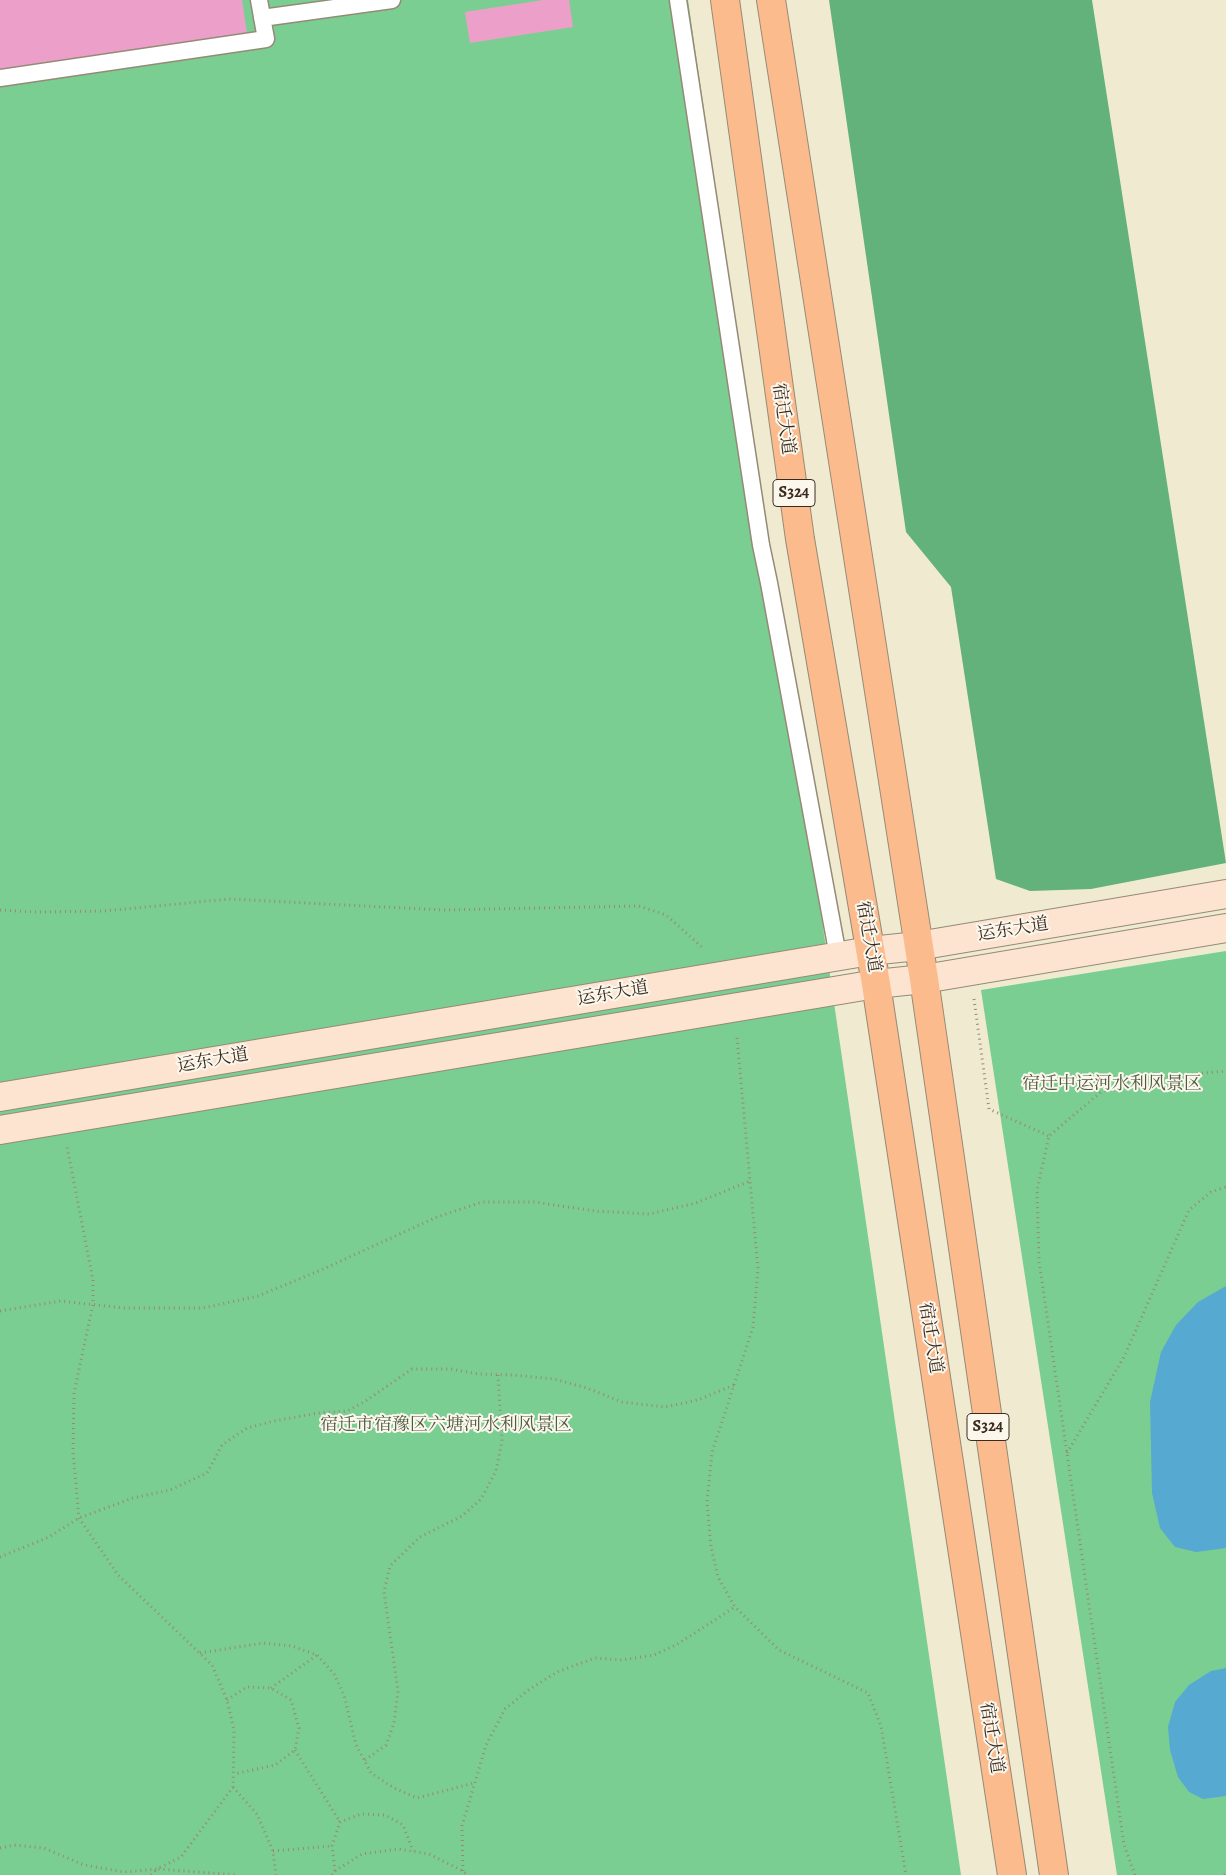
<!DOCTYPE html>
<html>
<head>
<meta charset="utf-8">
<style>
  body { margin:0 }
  canvas { display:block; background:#efead0 }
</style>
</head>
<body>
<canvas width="1226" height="1875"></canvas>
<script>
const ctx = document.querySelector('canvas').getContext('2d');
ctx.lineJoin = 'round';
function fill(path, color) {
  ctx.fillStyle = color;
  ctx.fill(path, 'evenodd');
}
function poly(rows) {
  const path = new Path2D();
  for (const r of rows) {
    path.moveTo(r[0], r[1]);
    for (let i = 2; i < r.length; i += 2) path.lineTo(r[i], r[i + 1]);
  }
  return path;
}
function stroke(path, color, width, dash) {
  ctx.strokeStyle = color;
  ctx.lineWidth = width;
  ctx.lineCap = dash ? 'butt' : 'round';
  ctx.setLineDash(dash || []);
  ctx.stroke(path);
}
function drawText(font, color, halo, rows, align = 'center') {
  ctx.font = font + ' Alegreya,"Noto Serif SC",serif';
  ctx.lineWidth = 4;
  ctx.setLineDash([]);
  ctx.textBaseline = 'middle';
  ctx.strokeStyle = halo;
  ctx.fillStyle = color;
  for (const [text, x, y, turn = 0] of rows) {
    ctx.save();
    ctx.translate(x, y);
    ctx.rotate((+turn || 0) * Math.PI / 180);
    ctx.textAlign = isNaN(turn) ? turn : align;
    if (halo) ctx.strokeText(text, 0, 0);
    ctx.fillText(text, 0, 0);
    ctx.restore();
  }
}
fill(poly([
  [0,0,688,0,961,1875,0,1875],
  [1226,951,1226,1875,1117,1875,981,990]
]), '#7ace91');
fill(poly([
  [829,0,1092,0,1226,863,1091,889,1030,891,996,879,951,587,906,532]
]), '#63b17b');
fill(poly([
  [1226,1286,1226,1548,1196,1552,1175,1547,1160,1528,1152,1493,1150,1402,1161,1352,1176,1325,1198,1302],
  [1226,1668,1226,1796,1203,1799,1189,1792,1178,1777,1170,1750,1168,1727,1175,1702,1189,1685,1211,1671]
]), '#56a9d1');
fill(poly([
  [0,0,242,0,247,33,0,72],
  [543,0,569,0,573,27,470,43,465,12]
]), '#eca0c9');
const lane = poly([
  [678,0,761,545,769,583,838,956],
  [262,18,392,0],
  [0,78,266,39,259,0]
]);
const secondary = poly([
  [0,1097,870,951,918,946,1226,894],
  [0,1130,876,984,924,979,1226,928]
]);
const primary = poly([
  [725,0,800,539,876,984,1012,1875],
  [771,0,924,979,1054,1875]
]);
stroke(lane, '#958a77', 19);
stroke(secondary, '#958a77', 30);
stroke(primary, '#958a77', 30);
stroke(poly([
  [0,910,36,912,104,911,229,899,443,910,639,906,666,915,704,949],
  [974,999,989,1109,1049,1136],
  [737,1038,758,1269,753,1327,712,1452,707,1502,711,1547,718,1577,735,1607,779,1650,868,1693,881,1726,906,1875],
  [0,1311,61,1301,124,1308,203,1308,258,1296,321,1270,437,1217,482,1202,534,1202,595,1211,649,1214,696,1203,750,1181],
  [1067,1453,1124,1357,1189,1210,1211,1192,1226,1187],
  [0,1557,49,1537,79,1518,133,1498,170,1490,207,1473,222,1445,247,1428,274,1421,318,1413,347,1411,364,1402,412,1369,451,1369,478,1374,514,1375,554,1379,587,1388,622,1402,665,1407,698,1400,734,1385],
  [200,1653,263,1643,292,1646,317,1655,334,1674,344,1695,356,1745,371,1773,394,1788,417,1798,474,1783],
  [271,1688,317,1655],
  [227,1700,247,1687,271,1688,291,1700,299,1728,295,1750,275,1765,234,1774],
  [295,1750,340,1822],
  [365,1760,386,1745,394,1723,398,1691,384,1592,390,1566,420,1537,462,1516,481,1499,496,1471,502,1441,498,1375],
  [233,1787,257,1814,273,1851,276,1875],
  [0,1848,14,1845,44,1848,84,1865,124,1872,157,1869,181,1857,233,1787,234,1730,227,1700,212,1665,118,1575,79,1518,73,1452,74,1393,93,1304,93,1280,67,1147],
  [273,1851,332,1846],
  [335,1871,332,1846,340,1822,361,1814,385,1815,403,1825,413,1851],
  [463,1871,462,1826,486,1745,505,1709,527,1691,557,1672,595,1658,622,1660,654,1655,676,1645,735,1607],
  [151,1875,157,1869,238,1875],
  [332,1875,335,1871,362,1854,398,1849,429,1854,463,1871,467,1875],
  [1135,1875,1124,1845,1039,1261,1037,1190,1049,1136,1101,1092,1132,1080,1226,1071],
  [1224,1875,1226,1874]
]), '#958a77', 3, [1, 4]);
stroke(lane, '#fff', 16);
stroke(secondary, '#fde4d1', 28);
stroke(primary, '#fbbb8c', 28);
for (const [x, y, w] of [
  [794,493,42],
  [988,1427,42]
]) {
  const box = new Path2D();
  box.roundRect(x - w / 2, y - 13.5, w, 27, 4);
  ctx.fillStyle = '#fbf7ec';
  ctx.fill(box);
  stroke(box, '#3b2a1e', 1);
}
drawText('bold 16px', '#3b2a1e', null, [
  ["S324",794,493],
  ["S324",988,1427]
]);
drawText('18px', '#3b2a1e', '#fbf7ec', [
  ["宿迁大道",783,419,82],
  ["运东大道",1013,930,-9],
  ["宿迁大道",868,937,80],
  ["运东大道",613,994,-10],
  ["运东大道",213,1061,-10],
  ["宿迁大道",930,1338,81],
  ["宿迁大道",991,1738,81]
]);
drawText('18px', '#4e5b40', '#fbf7ec', [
  ["宿迁中运河水利风景区",1112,1085],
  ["宿迁市宿豫区六塘河水利风景区",446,1426]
]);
</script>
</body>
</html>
